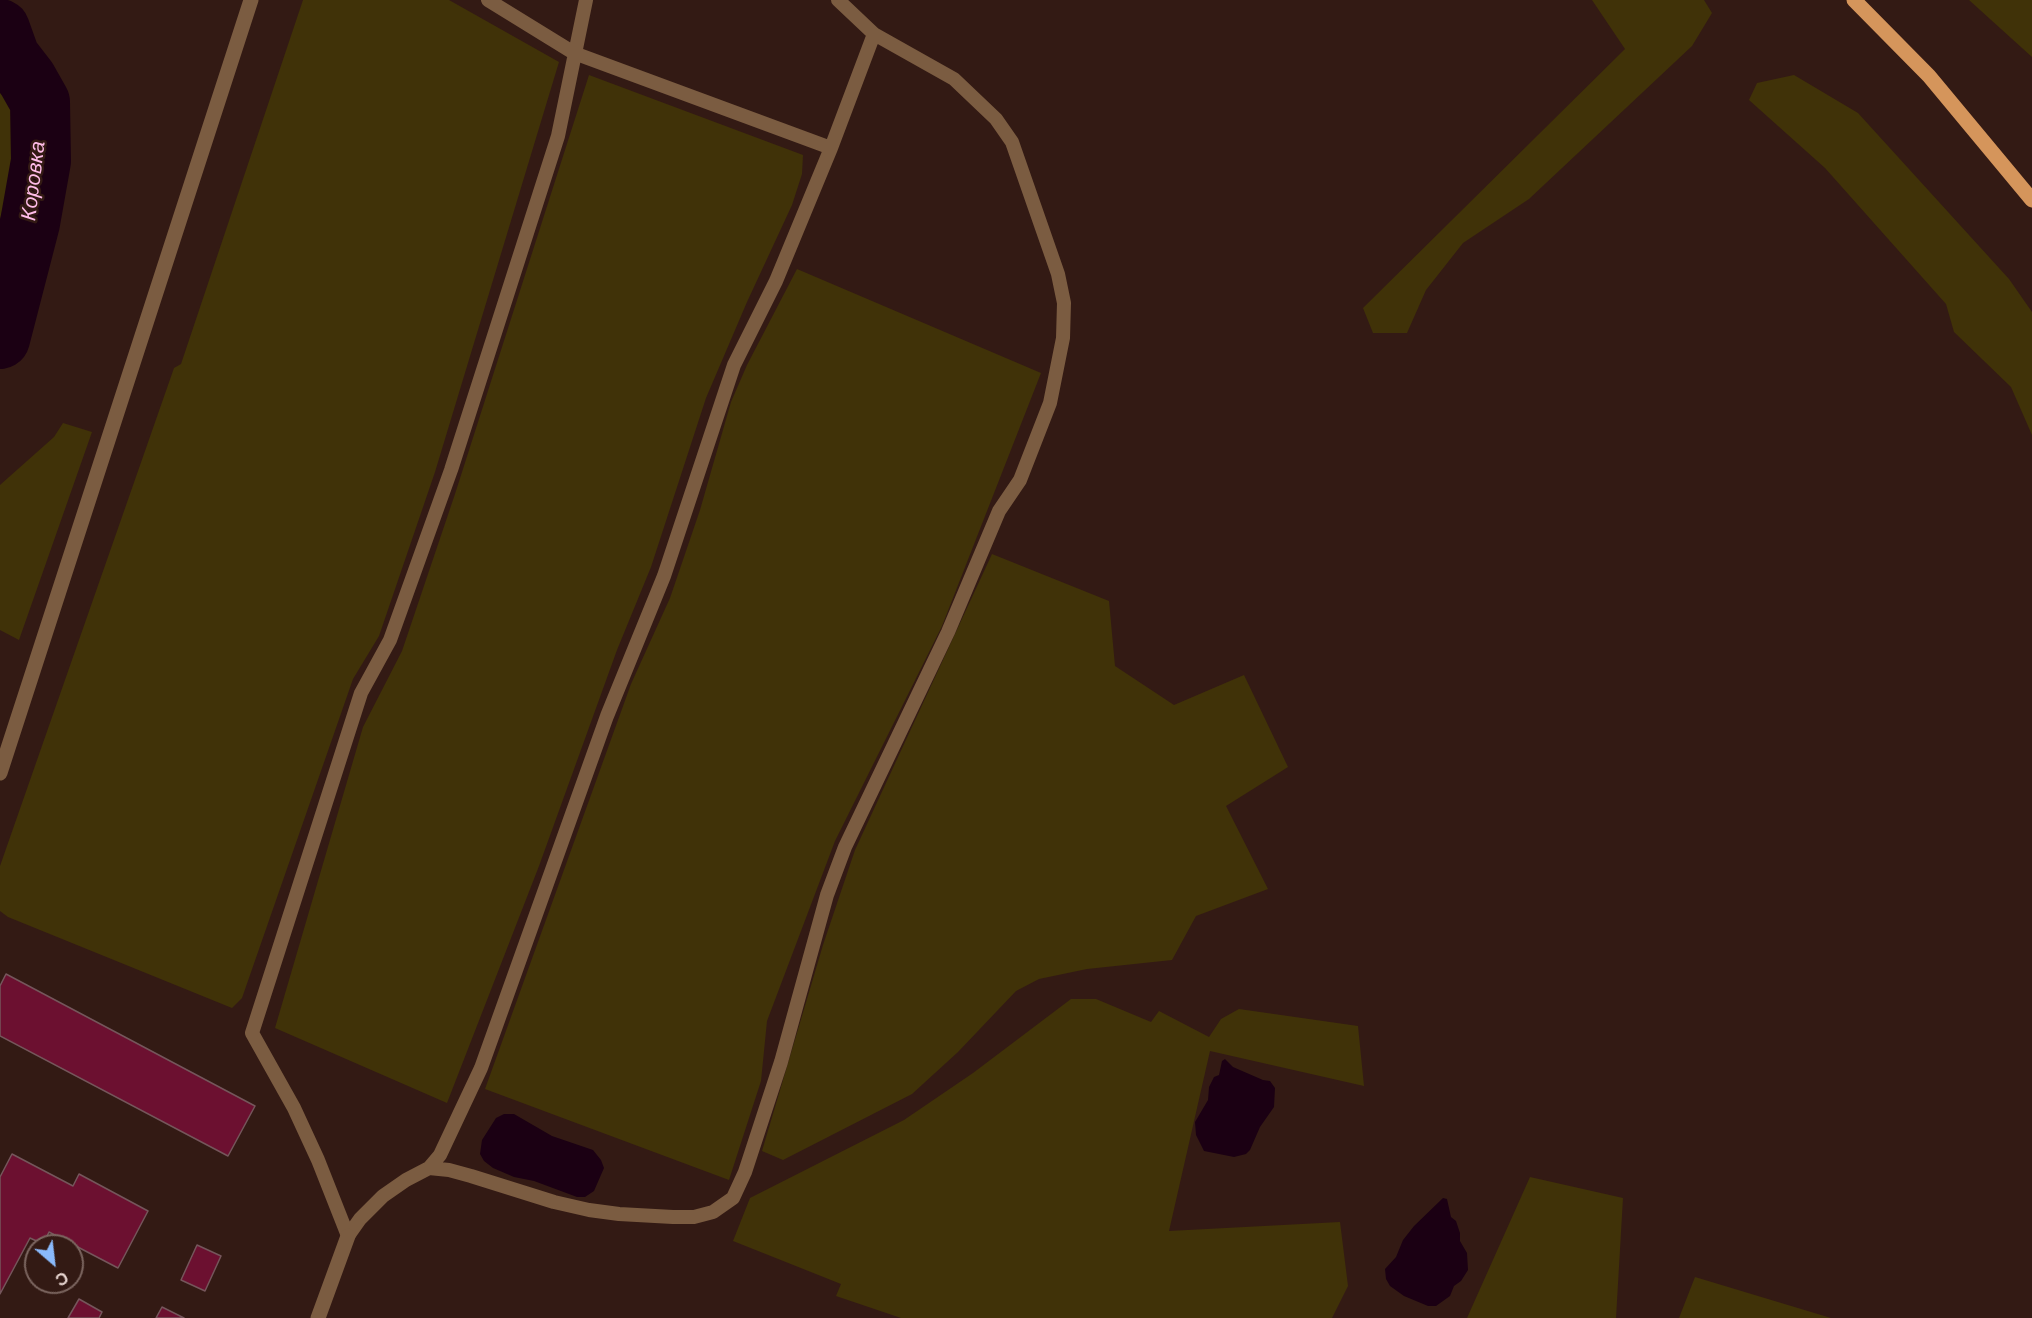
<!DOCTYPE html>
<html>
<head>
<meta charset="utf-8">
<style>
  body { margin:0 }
  #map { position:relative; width:2032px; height:1318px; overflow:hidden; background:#331a14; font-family:Helvetica,sans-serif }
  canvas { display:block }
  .north { position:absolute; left:24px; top:1234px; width:60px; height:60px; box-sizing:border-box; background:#331a14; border:2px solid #7c6660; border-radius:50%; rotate:152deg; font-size:16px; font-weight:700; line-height:24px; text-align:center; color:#e9d7d2 }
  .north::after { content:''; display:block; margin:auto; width:21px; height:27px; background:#8abafc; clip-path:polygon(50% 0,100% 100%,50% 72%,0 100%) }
</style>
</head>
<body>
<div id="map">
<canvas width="2032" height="1318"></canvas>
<div class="north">С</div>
</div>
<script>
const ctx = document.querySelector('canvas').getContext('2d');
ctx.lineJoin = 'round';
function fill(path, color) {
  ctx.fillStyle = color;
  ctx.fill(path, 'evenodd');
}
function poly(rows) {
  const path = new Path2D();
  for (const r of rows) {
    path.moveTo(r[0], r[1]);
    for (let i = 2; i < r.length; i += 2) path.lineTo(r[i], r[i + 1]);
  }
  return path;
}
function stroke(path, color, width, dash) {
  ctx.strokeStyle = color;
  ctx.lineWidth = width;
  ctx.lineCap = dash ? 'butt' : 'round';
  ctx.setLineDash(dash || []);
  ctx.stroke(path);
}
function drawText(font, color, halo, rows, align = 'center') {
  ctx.font = font + ' Helvetica,sans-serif';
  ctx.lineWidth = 5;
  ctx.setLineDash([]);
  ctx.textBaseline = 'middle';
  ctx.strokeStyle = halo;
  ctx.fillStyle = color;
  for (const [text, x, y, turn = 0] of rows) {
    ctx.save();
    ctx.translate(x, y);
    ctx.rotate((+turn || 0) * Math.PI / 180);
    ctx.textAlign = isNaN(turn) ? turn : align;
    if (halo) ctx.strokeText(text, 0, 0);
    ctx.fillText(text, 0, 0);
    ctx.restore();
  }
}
fill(poly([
  [303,0,449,0,559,62,435,472,379,636,353,679,242,998,232,1008,8,917,0,911,0,866,174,368,181,364],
  [1592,0,1704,0,1712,13,1692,46,1529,199,1463,243,1426,290,1407,333,1373,333,1363,308,1625,49],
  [1969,0,2032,0,2032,57],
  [589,75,803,155,802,174,792,205,747,302,706,398,651,567,617,650,539,866,447,1103,275,1028,363,727,402,651,455,494],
  [1794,75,1858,113,2009,279,2032,312,2032,435,2011,387,1954,332,1946,304,1825,168,1749,100,1757,83],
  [0,76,9,86,19,105,22,127,19,148,0,219],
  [797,269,1041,373,942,626,835,841,767,1021,761,1081,729,1180,485,1089,631,684,670,598,700,510,731,402,747,365],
  [63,423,92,432,19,640,0,630,0,485,54,437],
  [992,554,1109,601,1115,666,1174,705,1244,675,1288,767,1226,806,1268,889,1196,916,1172,960,1087,969,1039,979,1016,991,958,1052,912,1094,783,1160,762,1151,823,945,855,850],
  [1071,999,1096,999,1151,1022,1159,1011,1209,1037,1221,1019,1239,1009,1358,1026,1364,1086,1210,1051,1169,1231,1340,1222,1348,1286,1332,1318,901,1318,836,1296,841,1284,733,1241,750,1198,904,1120,973,1073],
  [1530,1177,1623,1198,1616,1318,1467,1318],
  [1695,1277,1831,1318,1679,1318]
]), '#403208');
fill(poly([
  [1225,1059,1233,1067,1263,1080,1270,1081,1275,1088,1274,1107,1260,1127,1250,1150,1246,1154,1234,1157,1204,1151,1196,1135,1195,1122,1208,1100,1209,1087,1214,1077,1219,1075,1222,1061],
  [504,1114,514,1114,552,1136,593,1150,601,1160,604,1168,594,1191,585,1197,577,1197,534,1181,514,1177,493,1168,484,1161,480,1154,482,1140,496,1118],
  [1443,1198,1447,1199,1451,1217,1456,1221,1460,1233,1460,1241,1467,1253,1468,1270,1461,1281,1454,1286,1450,1296,1436,1306,1428,1306,1404,1296,1390,1286,1386,1279,1385,1269,1396,1257,1403,1240,1414,1226]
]), '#1b0013');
stroke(poly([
  [0,29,10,57,27,79,40,102,41,161,30,223,0,339]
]), '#1b0013', 60);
const building = poly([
  [6,974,255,1106,228,1156,0,1036,0,986,6,974],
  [12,1154,73,1186,79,1174,148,1211,118,1268,49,1232,43,1244,30,1238,0,1294,0,1177,12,1154],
  [197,1245,221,1256,205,1291,181,1280,197,1245],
  [79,1299,102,1312,99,1318,68,1318,79,1299],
  [162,1307,184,1318,156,1318,162,1307]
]);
fill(building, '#6c1030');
stroke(building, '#75565b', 1.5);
stroke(poly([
  [488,0,574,53,831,148],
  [429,1168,449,1170,471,1176,554,1202,589,1210,619,1214,673,1217,694,1217,713,1212,733,1198,745,1172,781,1062,827,895,845,847,948,632,999,511,1020,480,1050,403,1063,338,1064,303,1058,274,1012,142,996,119,954,79,874,34,838,0],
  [348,1236,360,1219,383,1196,406,1180,429,1168,440,1155,481,1068,607,716,664,576,734,365,776,281,831,148,874,34],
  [348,1236,318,1160,294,1108,252,1033,361,693,390,640,451,470,558,136,586,0]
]), '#7b5c41', 14);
stroke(poly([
  [0,773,251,0],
  [318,1318,348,1236]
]), '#7b5c41', 15);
stroke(poly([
  [1854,0,1929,76,2032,200]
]), '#d5955b', 15);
drawText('italic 21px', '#febce8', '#331a14', [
  ["Коровка",34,181,-83]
]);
</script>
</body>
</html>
